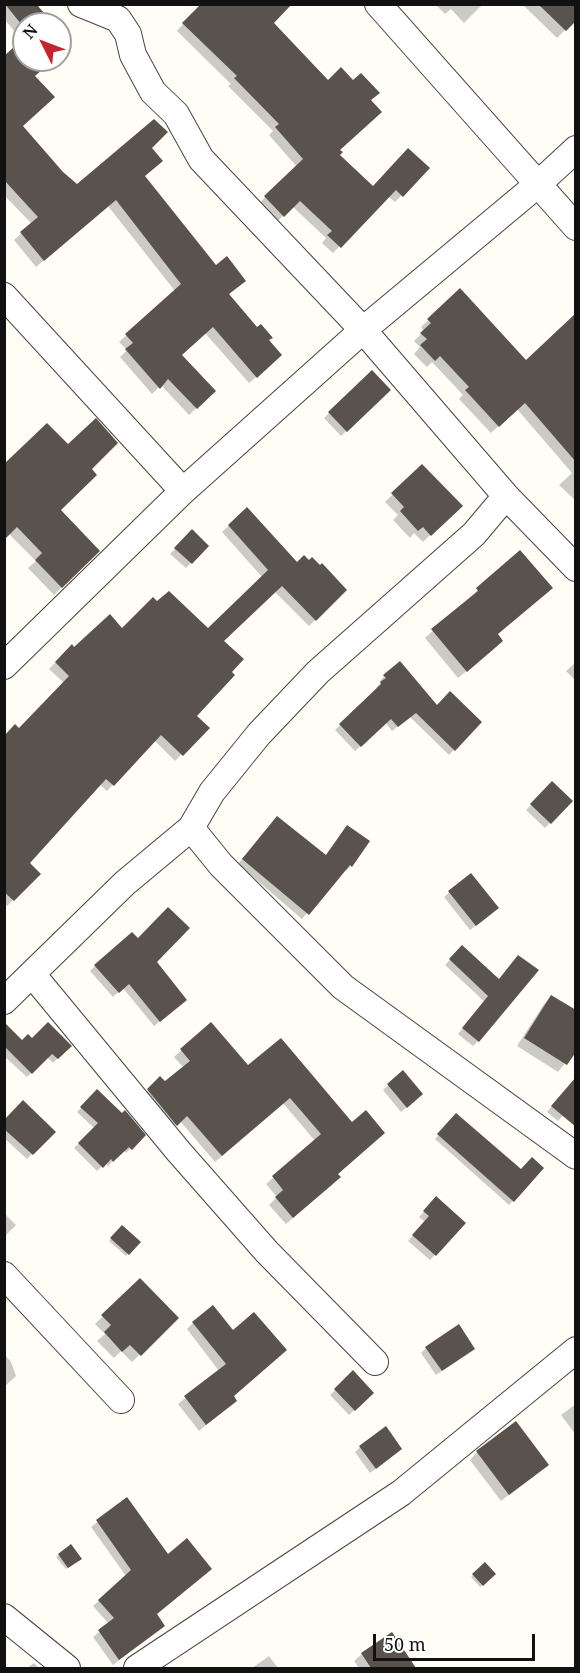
<!DOCTYPE html>
<html>
<head>
<meta charset="utf-8">
<style>
  body { margin:0 }
  #map { position:relative; width:580px; height:1673px; overflow:hidden; background:#fffdf5; font-family:"Noto Serif",serif }
  canvas { display:block }
  .frame { position:absolute; inset:0; border:6px solid #111; pointer-events:none }
  .north { position:absolute; left:12px; top:12px; width:60px; height:60px; box-sizing:border-box; background:#fff; border:2px solid #a0a0a0; border-radius:50%; rotate:312deg; font-size:16px; font-weight:700; line-height:24px; text-align:center; color:#111 }
  .north::after { content:''; display:block; margin:auto; width:21px; height:27px; background:#c4262e; clip-path:polygon(50% 0,100% 100%,50% 72%,0 100%) }
  .scale { position:absolute; left:373px; top:1634px; width:162px; height:27px; box-sizing:border-box; border:3px solid #111; border-top:0; padding-left:8px; font-size:18px; line-height:21px; white-space:nowrap; color:#111; -webkit-text-stroke:4px #fff; paint-order:stroke }
</style>
</head>
<body>
<div id="map">
<canvas width="580" height="1673"></canvas>
<div class="frame"></div>
<div class="north">N</div>
<div class="scale">50 m</div>
</div>
<script>
const ctx = document.querySelector('canvas').getContext('2d');
ctx.lineJoin = 'round';
function fill(path, color) {
  ctx.fillStyle = color;
  ctx.fill(path, 'evenodd');
}
function poly(rows) {
  const path = new Path2D();
  for (const r of rows) {
    path.moveTo(r[0], r[1]);
    for (let i = 2; i < r.length; i += 2) path.lineTo(r[i], r[i + 1]);
  }
  return path;
}
function stroke(path, color, width, dash) {
  ctx.strokeStyle = color;
  ctx.lineWidth = width;
  ctx.lineCap = dash ? 'butt' : 'round';
  ctx.setLineDash(dash || []);
  ctx.stroke(path);
}
fill(poly([
  [4,4,40,4,38,9,52,24,24,24,24,60,51,60,33,76,16,131,23,41,4,19],
  [201,4,272,23,328,82,370,100,338,150,338,155,372,188,428,168,395,202,388,196,333,253,322,243,326,238,292,206,276,223,258,204,297,167,269,135,273,131,228,86,231,84,177,31],
  [435,4,483,4,464,23,451,9,445,14],
  [522,4,576,4,576,19,557,38],
  [60,33,69,43,60,52],
  [150,148,144,176,216,267,244,281,228,295,267,341,274,362,249,383,205,333,180,355,214,391,189,415,161,385,152,394,120,357,127,350,119,342,175,291,108,206,36,267,14,240,32,224,4,195,4,149,62,173,77,186],
  [460,290,526,362,576,316,576,501,559,485,572,473,517,409,491,433,459,399,463,395,432,362,427,367,414,354,420,347,414,341,424,331,421,327],
  [372,372,389,390,341,436,324,418],
  [68,446,90,469,59,510,98,551,54,595,28,568,36,561,9,534],
  [422,466,460,506,423,542,414,533,410,538,393,520,398,515,385,502],
  [247,509,296,564,345,590,309,626,274,591,222,642,195,716,208,728,175,761,154,740,107,791,99,784,28,863,39,874,7,906,4,904,4,738,19,730,64,683,49,669,72,646,74,649,122,630,208,630,263,578,222,532],
  [192,531,207,546,186,568,170,554],
  [520,552,494,649,458,678,425,638],
  [576,662,576,681,566,671],
  [384,676,436,707,480,722,449,755,410,717,392,731,386,723,355,751,335,730,377,690,376,688,381,683,380,681],
  [552,783,571,801,545,828,526,810],
  [272,823,325,856,347,827,351,866,346,871,344,869,302,919,238,864],
  [470,875,492,913,470,930,444,897],
  [462,947,498,981,478,1041,473,1046,458,1034,485,1002,445,965],
  [155,962,180,1005,154,1026,123,988,113,997,90,971,95,966],
  [551,997,576,1050,558,1072,517,1046,544,1004],
  [4,1024,22,1042,32,1040,70,1046,53,1063,47,1057,27,1077,4,1056],
  [211,1024,248,1067,352,1124,333,1184,286,1224,269,1205,277,1197,266,1184,315,1141,283,1103,215,1162,180,1121,169,1131,141,1097,160,1078,164,1083,184,1068,174,1057],
  [403,1072,416,1099,401,1112,383,1090],
  [97,1091,144,1135,126,1153,123,1150,108,1166,105,1163,97,1171,74,1148,94,1128,77,1112],
  [562,1094,576,1101,558,1121,547,1112],
  [452,1119,521,1170,542,1168,509,1205,435,1139],
  [4,1121,53,1132,27,1159,4,1138],
  [437,1198,464,1223,430,1260,408,1241,425,1222,419,1217],
  [6,1215,16,1225,4,1237,4,1216],
  [122,1227,139,1242,126,1256,109,1241],
  [140,1280,177,1318,132,1362,121,1351,114,1358,97,1341,105,1334,95,1324],
  [193,1323,233,1332,232,1397,235,1401,199,1431,178,1404,219,1371,187,1329],
  [426,1348,473,1349,436,1375,421,1353],
  [4,1354,11,1362,16,1376,4,1387],
  [353,1373,372,1393,349,1415,330,1395],
  [576,1404,576,1435,561,1415],
  [360,1447,395,1454,370,1473,355,1452],
  [477,1452,547,1465,501,1501,470,1460],
  [127,1499,155,1615,163,1626,113,1665,93,1637,109,1624,93,1606,126,1576,91,1527],
  [59,1555,78,1561,66,1569,56,1557],
  [485,1564,494,1574,480,1587,471,1577],
  [392,1634,415,1668,359,1668,354,1661,362,1654],
  [269,1656,278,1668,252,1668],
  [34,1663,39,1668,27,1668]
]), '#0003');
fill(poly([
  [5,4,36,4,54,24,21,24],
  [201,4,292,4,274,23,328,80,341,67,353,80,361,73,380,93,371,100,382,112,340,150,343,152,340,155,373,186,408,148,430,168,403,197,396,190,341,248,327,235,332,231,300,201,284,217,264,196,303,159,275,127,279,124,234,78,237,76,182,23],
  [538,4,576,4,576,21,566,31],
  [24,38,24,60,53,60,35,76,55,97,23,126,63,172,77,184,154,119,168,132,152,148,163,161,145,176,216,265,227,256,246,281,229,294,257,327,261,324,273,338,269,340,282,355,257,378,213,327,182,355,216,391,197,409,168,379,160,389,125,349,133,343,125,334,181,284,116,200,44,261,20,232,38,217,4,180,4,56],
  [460,288,526,360,576,313,576,462,525,403,499,427,465,390,469,387,440,356,435,361,420,345,427,339,420,333,431,323,427,319],
  [372,370,391,390,347,432,328,412],
  [96,418,118,443,92,469,97,475,61,510,100,551,62,588,35,560,42,553,17,527,4,540,4,464,47,423,68,444],
  [422,464,463,506,431,536,423,527,418,531,400,511,404,507,391,493],
  [247,507,297,562,304,555,309,560,312,557,320,565,322,563,347,590,316,621,282,586,224,641,244,659,232,672,235,675,197,716,210,728,183,756,161,735,114,786,106,779,30,863,41,874,14,901,4,892,4,736,15,724,19,728,69,676,55,662,72,644,74,647,110,614,122,628,153,597,157,601,169,591,208,628,268,570,228,525],
  [192,529,209,546,192,564,174,548],
  [520,550,553,588,498,634,503,641,467,672,431,629,478,591,476,588],
  [400,661,437,705,450,691,482,722,455,751,416,713,398,727,391,719,361,747,339,724,381,684,380,682,386,678,383,675],
  [552,781,573,801,551,824,530,804],
  [277,816,326,855,347,825,370,841,352,867,350,865,309,915,242,859],
  [471,873,499,908,476,926,448,891],
  [168,907,190,928,157,962,187,1000,160,1022,129,984,119,993,94,965,132,932,138,938],
  [462,945,499,979,518,955,539,970,479,1042,462,1028,488,996,449,959],
  [551,995,576,1010,576,1052,567,1065,524,1038],
  [4,1022,22,1040,28,1034,32,1038,48,1022,72,1046,58,1059,52,1054,32,1074,4,1046],
  [211,1022,248,1065,281,1038,352,1122,366,1110,385,1133,338,1174,341,1177,293,1218,275,1197,283,1190,272,1176,321,1134,290,1098,222,1156,187,1116,177,1126,147,1089,160,1076,165,1081,190,1061,180,1049],
  [403,1070,423,1094,407,1108,387,1084],
  [576,1077,576,1127,551,1106],
  [97,1089,122,1113,125,1110,146,1135,132,1150,129,1147,113,1162,111,1159,103,1168,78,1143,98,1123,80,1107],
  [23,1100,56,1132,33,1155,4,1129,4,1120],
  [456,1113,521,1169,532,1157,544,1168,514,1202,437,1134],
  [436,1196,466,1223,436,1256,412,1235,429,1216,423,1211],
  [122,1225,141,1242,129,1255,110,1238],
  [140,1278,179,1318,141,1356,130,1345,122,1352,104,1332,111,1325,101,1315],
  [213,1305,233,1330,254,1312,287,1350,234,1396,237,1401,206,1425,184,1396,226,1364,192,1322],
  [459,1324,475,1349,442,1371,425,1347],
  [353,1370,374,1393,355,1411,334,1389],
  [516,1421,549,1465,509,1495,476,1451],
  [386,1426,402,1449,376,1469,359,1446],
  [127,1497,168,1554,187,1538,212,1569,157,1614,165,1626,119,1660,98,1630,114,1618,98,1600,131,1570,96,1520],
  [71,1544,82,1559,68,1568,58,1554],
  [485,1562,496,1574,483,1586,472,1574],
  [392,1632,416,1668,371,1668,361,1653]
]), '#5a524d');
const minor = poly([
  [81,4,118,19,128,34,133,55,153,92,176,114,201,159,363,330,506,496,576,568],
  [378,4,576,227],
  [4,296,183,491],
  [4,666,183,491,363,330,537,185,576,149],
  [191,828,221,865,343,987,576,1156],
  [32,974,179,1152,267,1252,375,1362],
  [4,1001,125,883,191,828,212,792,259,734,318,672,474,534,506,496],
  [4,1275,121,1400],
  [4,1617,67,1668],
  [137,1668,401,1493,576,1350]
]);
stroke(minor, '#444', 28);
stroke(minor, '#fff', 26);
</script>
</body>
</html>
